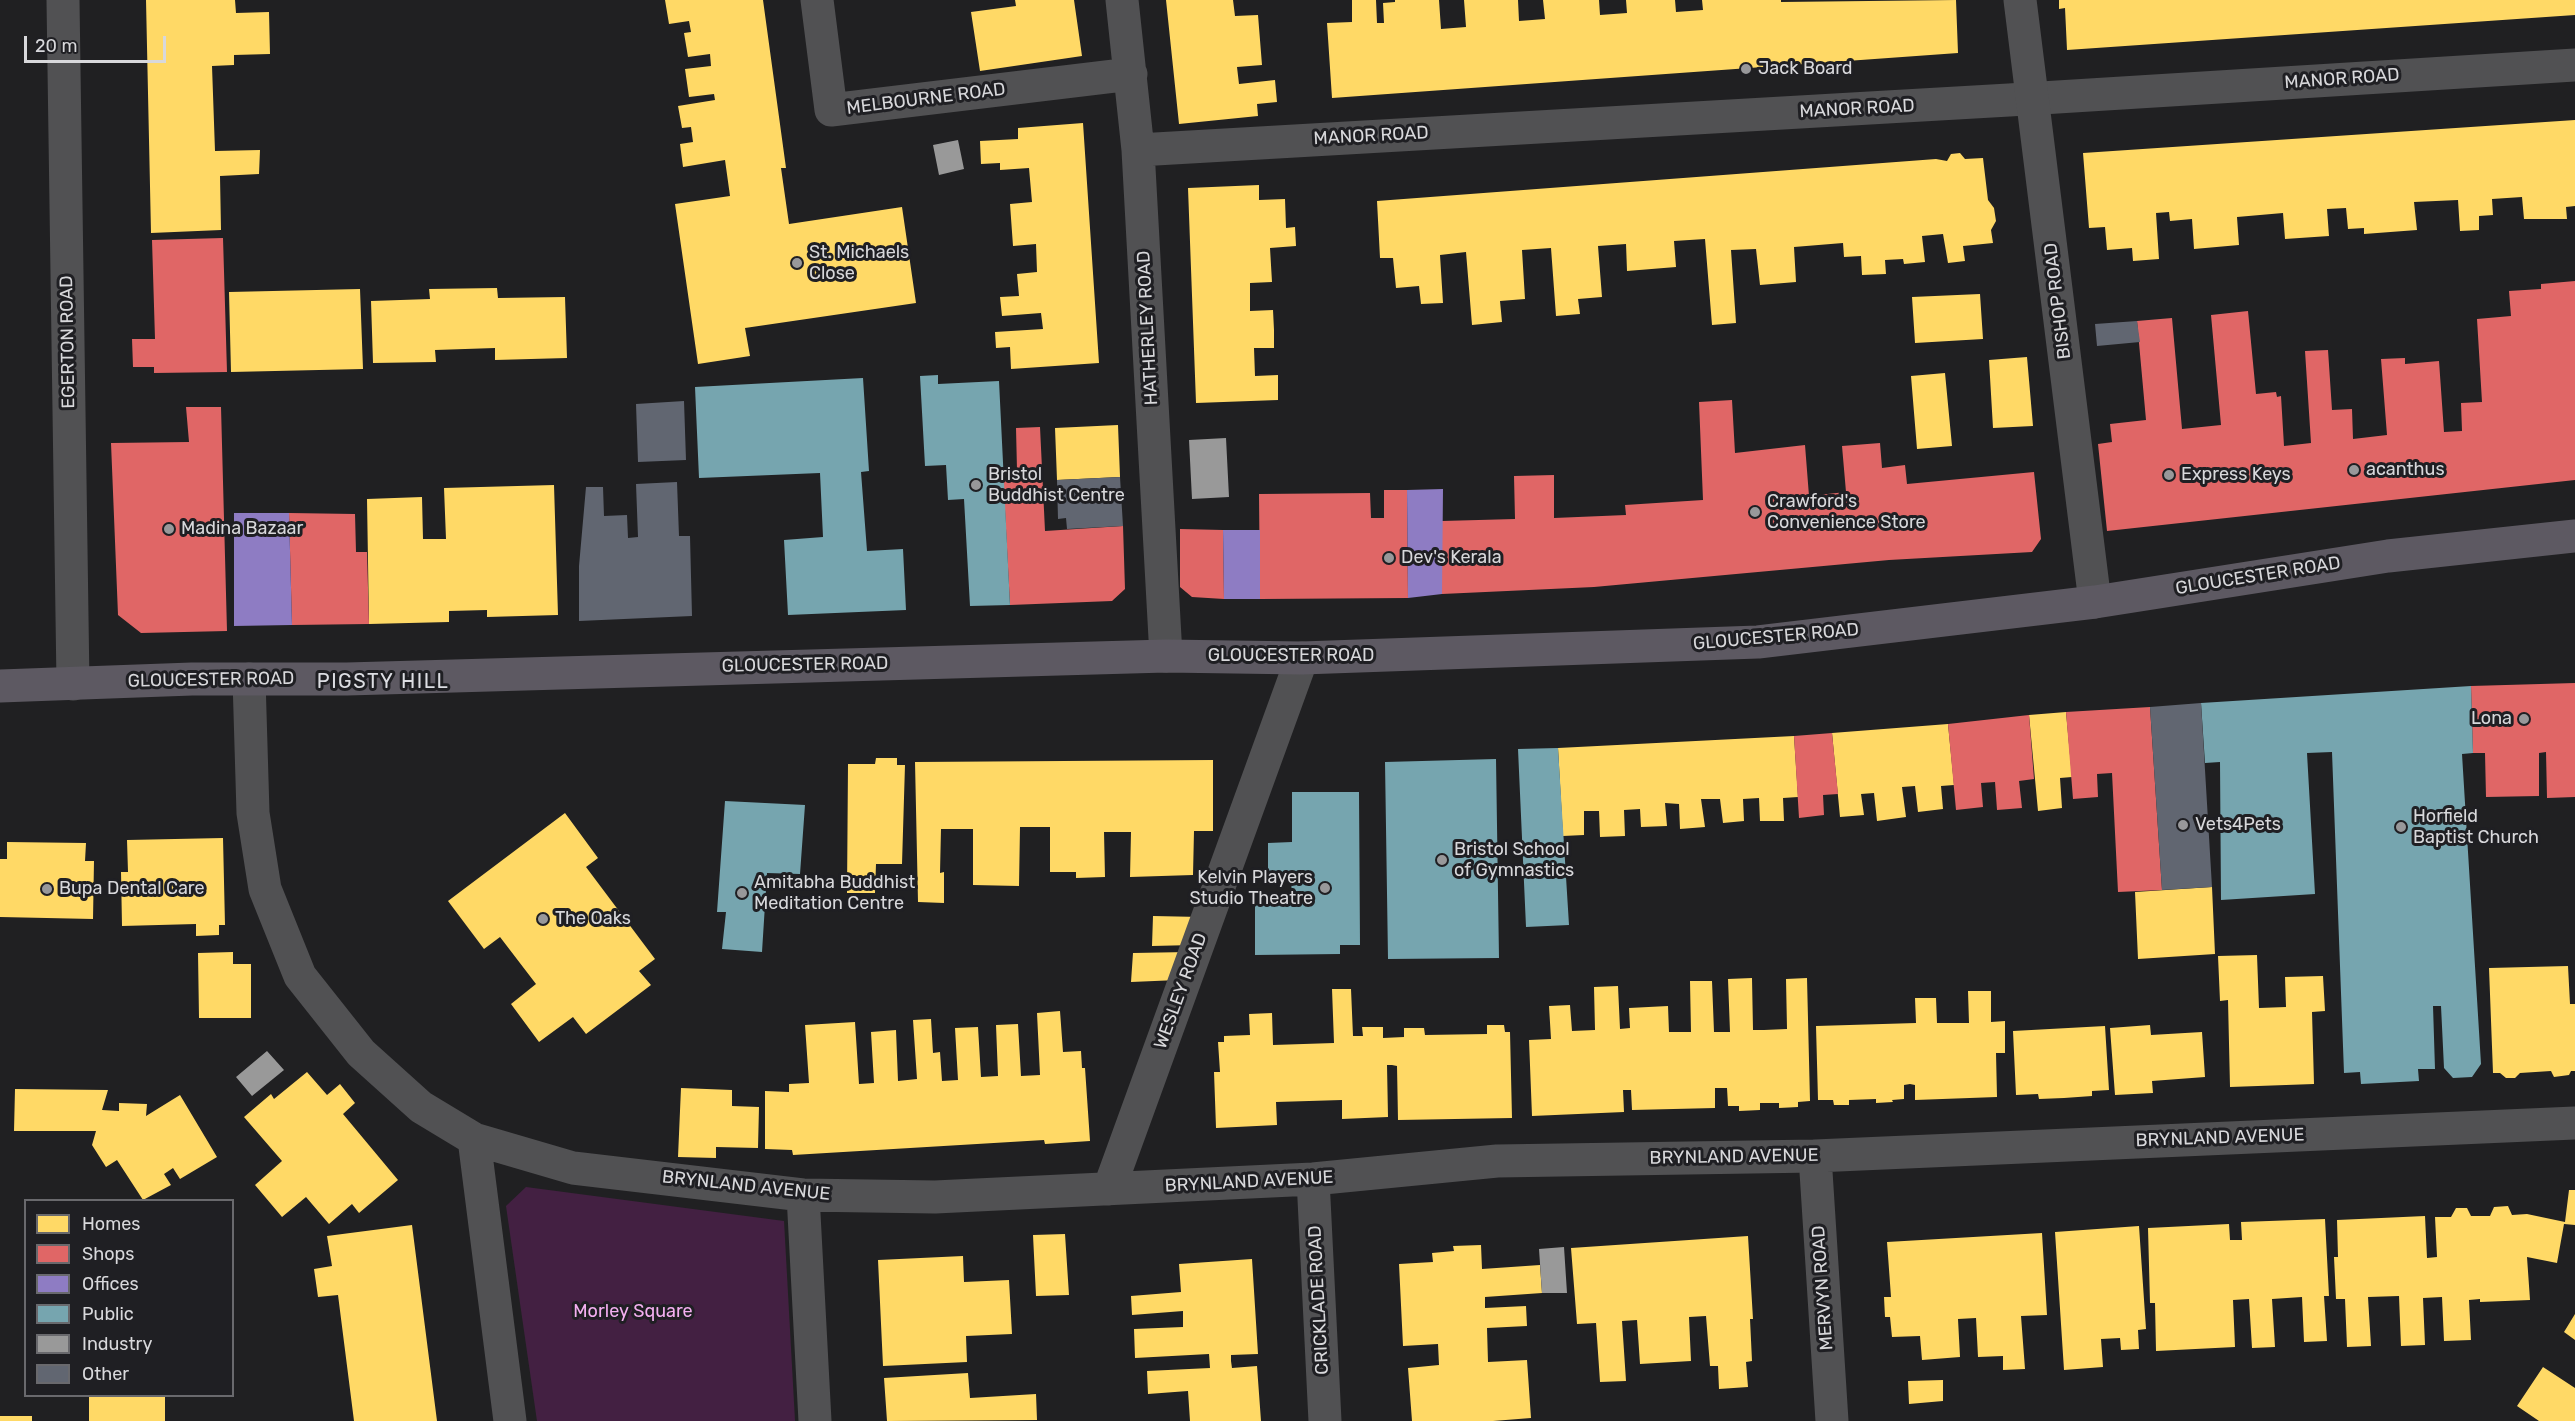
<!DOCTYPE html>
<html>
<head>
<meta charset="utf-8">
<style>
  body { margin:0 }
  #map { position:relative; width:2575px; height:1421px; overflow:hidden; background:#202022; font-family:Rubik,sans-serif }
  canvas { display:block }
  .legend { position:absolute; left:24px; top:1199px; width:210px; height:198px; box-sizing:border-box; background:#1f1f23; border:2px solid #69696d; margin:0; padding:8px 10px; list-style:none; font-size:18px; color:#d8d8db }
  .legend li { display:flex; align-items:center; gap:12px; height:30px }
  .legend b { width:30px; border:2px solid #69696d }
  .scale { position:absolute; left:24px; top:36px; width:142px; height:27px; box-sizing:border-box; border:3px solid #d8d8db; border-top:0; padding-left:8px; font-size:18px; line-height:21px; white-space:nowrap; color:#d8d8db; -webkit-text-stroke:4px #1f1f23; paint-order:stroke }
</style>
</head>
<body>
<div id="map">
<canvas width="2575" height="1421"></canvas>
<ul class="legend">
<li><b style="height:16px;background:#ffd966"></b>Homes</li>
<li><b style="height:16px;background:#e06666"></b>Shops</li>
<li><b style="height:16px;background:#8e7cc3"></b>Offices</li>
<li><b style="height:16px;background:#76a5af"></b>Public</li>
<li><b style="height:16px;background:#999"></b>Industry</li>
<li><b style="height:16px;background:#616671"></b>Other</li>
</ul>
<div class="scale">20 m</div>
</div>
<script>
const ctx = document.querySelector('canvas').getContext('2d');
ctx.lineJoin = 'round';
function fill(path, color) {
  ctx.fillStyle = color;
  ctx.fill(path, 'evenodd');
}
function poly(rows) {
  const path = new Path2D();
  for (const r of rows) {
    path.moveTo(r[0], r[1]);
    for (let i = 2; i < r.length; i += 2) path.lineTo(r[i], r[i + 1]);
  }
  return path;
}
function stroke(path, color, width, dash) {
  ctx.strokeStyle = color;
  ctx.lineWidth = width;
  ctx.lineCap = dash ? 'butt' : 'round';
  ctx.setLineDash(dash || []);
  ctx.stroke(path);
}
function drawText(font, color, halo, rows, align = 'center') {
  ctx.font = font + ' Rubik,sans-serif';
  ctx.lineWidth = 6;
  ctx.setLineDash([]);
  ctx.textBaseline = 'middle';
  ctx.strokeStyle = halo;
  ctx.fillStyle = color;
  for (const [text, x, y, turn = 0] of rows) {
    ctx.save();
    ctx.translate(x, y);
    ctx.rotate((+turn || 0) * Math.PI / 180);
    ctx.textAlign = isNaN(turn) ? turn : align;
    if (halo) ctx.strokeText(text, 0, 0);
    ctx.fillText(text, 0, 0);
    ctx.restore();
  }
}
fill(poly([
  [526,1187,784,1221,795,1421,537,1421,506,1206]
]), '#432042');
fill(poly([
  [146,0,235,0,236,13,269,12,270,54,234,55,234,65,212,66,215,151,260,150,259,174,220,176,221,230,151,233],
  [665,0,763,0,786,168,781,168,789,224,902,207,916,303,745,328,750,356,698,364,675,204,730,196,725,160,683,167,680,144,693,142,691,127,682,128,678,106,715,100,714,94,689,97,685,69,711,66,710,54,688,57,684,33,691,32,689,21,669,24],
  [1015,0,1074,0,1082,56,980,71,971,12,1016,6],
  [1166,0,1233,0,1235,16,1258,15,1262,65,1237,67,1239,84,1275,80,1277,102,1257,104,1258,116,1179,124],
  [1352,0,1376,0,1377,23,1384,23,1383,3,1395,2,1395,0,1439,0,1441,29,1466,27,1464,0,1518,0,1519,21,1545,19,1543,0,1599,0,1600,15,1627,13,1626,0,1675,0,1676,12,1703,10,1702,0,1781,0,1781,2,1956,0,1958,53,1332,98,1327,23,1352,22],
  [2059,0,2575,0,2575,15,2067,50,2065,8,2059,9],
  [2575,120,2575,206,2566,207,2567,219,2524,219,2522,197,2492,199,2493,215,2479,216,2479,230,2460,231,2458,200,2414,202,2417,230,2364,234,2364,228,2348,229,2346,208,2327,209,2329,236,2285,239,2283,213,2237,217,2239,245,2194,249,2192,219,2170,221,2169,212,2156,213,2159,259,2133,261,2132,248,2107,250,2105,227,2089,228,2083,153],
  [1083,123,1099,363,1011,369,1010,347,996,348,995,332,1043,329,1041,313,1002,316,1000,297,1019,296,1017,274,1037,272,1036,244,1013,246,1010,204,1032,202,1029,168,1000,170,1000,163,981,164,980,141,1018,139,1018,128],
  [1960,153,1965,159,1983,158,1988,200,1994,208,1996,221,1991,230,1993,243,1963,246,1965,261,1948,263,1943,234,1922,236,1925,262,1904,264,1903,259,1885,260,1886,274,1862,275,1861,256,1844,257,1843,243,1794,247,1796,282,1760,285,1756,249,1731,250,1736,323,1712,325,1705,239,1674,241,1676,267,1627,271,1626,244,1598,246,1602,297,1578,299,1580,314,1556,316,1551,248,1522,250,1525,299,1500,301,1502,322,1472,325,1466,252,1440,255,1443,303,1421,304,1419,286,1396,288,1393,258,1380,258,1377,201,1936,159,1947,161,1951,154],
  [1259,185,1259,200,1285,199,1286,228,1295,227,1296,246,1270,248,1272,282,1250,283,1250,311,1273,310,1274,330,1274,348,1254,348,1255,376,1278,375,1278,400,1196,403,1188,188],
  [497,288,498,298,565,297,567,358,495,360,495,348,435,350,436,362,373,363,371,301,430,299,429,289],
  [360,289,363,369,231,372,229,292],
  [1980,294,1983,339,1915,343,1912,297],
  [2027,357,2033,426,1993,428,1989,360],
  [1945,373,1952,446,1917,449,1911,376],
  [1118,425,1120,477,1057,480,1055,428],
  [554,485,558,615,487,617,487,610,449,611,449,622,369,624,367,499,422,497,423,539,446,539,444,488],
  [2066,712,2072,777,2060,778,2062,808,2038,811,2029,715],
  [1948,724,1954,785,1941,786,1943,809,1918,812,1915,786,1902,787,1906,817,1877,821,1874,793,1861,794,1864,815,1840,817,1832,733],
  [1794,736,1798,797,1783,798,1784,821,1760,821,1759,798,1743,799,1744,821,1723,823,1720,799,1701,799,1705,827,1680,829,1679,804,1665,803,1667,826,1641,827,1640,809,1624,810,1625,836,1600,837,1599,811,1584,811,1584,835,1563,836,1558,748],
  [876,758,897,758,897,765,905,765,902,864,876,864,875,893,847,893,848,764,875,764],
  [1213,760,1213,831,1194,831,1193,875,1130,877,1131,832,1104,832,1105,877,1076,878,1076,872,1050,872,1050,827,1020,827,1019,886,973,885,973,829,941,829,940,873,944,872,944,903,918,902,915,762],
  [565,813,598,858,586,867,655,959,639,971,651,985,586,1034,573,1017,539,1042,511,1004,536,984,500,937,484,949,448,901],
  [223,838,225,925,219,925,219,935,196,936,196,924,122,926,121,872,128,872,127,840],
  [7,842,86,843,85,861,94,861,93,919,0,917,0,859,7,859],
  [2212,887,2215,954,2138,959,2135,892],
  [1153,916,1201,917,1193,945,1152,946],
  [233,952,233,964,251,964,251,1018,199,1018,198,953],
  [1188,952,1178,980,1131,982,1133,953],
  [2257,955,2259,1008,2286,1007,2285,977,2323,976,2325,1011,2312,1012,2314,1084,2230,1087,2228,1000,2220,1001,2218,956],
  [2568,966,2570,1004,2575,1004,2575,1071,2571,1071,2569,1075,2554,1077,2551,1071,2520,1073,2515,1078,2506,1078,2500,1073,2493,1073,2489,968],
  [1752,978,1753,1030,1764,1030,1787,1029,1786,979,1807,978,1810,1101,1798,1102,1798,1107,1779,1108,1779,1103,1760,1103,1760,1110,1739,1111,1739,1106,1728,1106,1727,1088,1715,1088,1715,1108,1632,1110,1631,1090,1623,1090,1624,1112,1532,1116,1529,1040,1551,1039,1549,1006,1570,1005,1572,1031,1595,1030,1594,987,1618,986,1620,1029,1630,1028,1629,1008,1668,1006,1669,1032,1691,1032,1690,981,1712,981,1714,1032,1730,1032,1728,979],
  [1332,989,1351,989,1353,1036,1363,1036,1362,1027,1383,1027,1383,1038,1404,1037,1404,1028,1424,1028,1425,1035,1487,1034,1487,1025,1504,1025,1505,1032,1510,1032,1512,1118,1398,1120,1397,1066,1392,1065,1387,1065,1388,1117,1342,1119,1342,1100,1276,1102,1277,1125,1216,1128,1214,1072,1220,1072,1218,1042,1224,1042,1224,1036,1250,1035,1249,1014,1272,1013,1273,1045,1334,1043],
  [1968,991,1991,991,1991,1022,2005,1021,2005,1053,1996,1053,1997,1097,1915,1100,1915,1085,1910,1084,1904,1085,1904,1099,1892,1100,1893,1102,1876,1103,1876,1099,1849,1100,1849,1105,1834,1105,1833,1100,1818,1100,1816,1026,1916,1023,1915,998,1936,998,1937,1023,1969,1023],
  [1060,1011,1063,1052,1081,1051,1082,1068,1085,1068,1090,1141,1045,1144,1044,1140,793,1155,792,1150,765,1149,765,1091,789,1092,789,1084,809,1083,805,1025,855,1022,859,1084,874,1083,871,1032,896,1030,898,1081,917,1079,913,1020,931,1019,933,1053,940,1052,942,1081,958,1080,955,1028,978,1027,981,1077,998,1076,996,1025,1018,1024,1021,1076,1040,1075,1037,1013],
  [2150,1025,2151,1035,2202,1032,2205,1077,2152,1081,2153,1093,2115,1095,2110,1028],
  [2105,1026,2109,1090,2092,1091,2092,1096,2064,1098,2039,1099,2038,1094,2016,1095,2013,1031],
  [307,1072,327,1095,340,1084,355,1103,343,1114,398,1180,359,1213,352,1204,329,1224,306,1197,282,1217,255,1185,282,1161,244,1117,271,1094,274,1099],
  [681,1088,732,1090,732,1106,759,1107,758,1148,716,1147,716,1158,678,1157],
  [15,1089,108,1090,102,1110,119,1111,119,1103,147,1104,146,1116,180,1095,217,1157,180,1179,173,1168,164,1174,171,1185,143,1200,117,1160,106,1167,92,1145,96,1131,14,1131],
  [2569,1190,2575,1190,2575,1225,2564,1224,2557,1263,2527,1257,2530,1300,2480,1302,2480,1299,2469,1300,2471,1340,2444,1341,2442,1297,2423,1298,2425,1345,2401,1346,2399,1296,2368,1297,2371,1346,2347,1347,2345,1299,2336,1299,2334,1257,2338,1257,2337,1220,2425,1216,2427,1258,2437,1257,2435,1217,2451,1217,2456,1208,2467,1208,2471,1216,2490,1216,2494,1207,2508,1206,2512,1215,2527,1214,2565,1222],
  [2325,1219,2329,1296,2324,1296,2327,1341,2304,1342,2302,1297,2272,1299,2275,1347,2252,1348,2249,1299,2233,1300,2235,1347,2156,1351,2155,1303,2150,1303,2148,1228,2229,1224,2230,1240,2242,1240,2241,1222],
  [412,1225,437,1421,354,1421,338,1295,318,1297,314,1269,332,1266,327,1236],
  [2139,1226,2146,1329,2138,1330,2139,1349,2121,1350,2120,1338,2101,1339,2103,1367,2064,1370,2055,1232],
  [2042,1233,2047,1315,2021,1316,2025,1369,2003,1370,2003,1356,1978,1357,1976,1318,1958,1319,1960,1357,1922,1360,1920,1336,1892,1337,1890,1317,1885,1317,1884,1297,1891,1297,1887,1242],
  [1065,1234,1069,1295,1036,1296,1033,1235],
  [1748,1236,1753,1319,1750,1319,1752,1361,1746,1362,1748,1387,1719,1389,1718,1366,1710,1366,1706,1316,1689,1317,1691,1361,1640,1364,1637,1320,1622,1321,1626,1381,1600,1382,1596,1323,1577,1324,1571,1248],
  [1481,1245,1482,1269,1540,1265,1542,1293,1485,1297,1485,1308,1526,1306,1527,1326,1487,1328,1488,1362,1527,1360,1531,1418,1493,1421,1412,1421,1408,1368,1439,1365,1438,1344,1403,1346,1399,1264,1433,1262,1432,1253,1454,1251,1453,1246],
  [963,1256,964,1282,1009,1280,1012,1334,966,1336,967,1362,883,1366,878,1260],
  [1252,1259,1258,1354,1231,1355,1231,1361,1232,1368,1257,1366,1261,1421,1190,1421,1188,1391,1148,1394,1147,1371,1210,1368,1209,1354,1135,1358,1134,1329,1183,1327,1183,1311,1132,1315,1131,1296,1181,1292,1179,1264],
  [2575,1314,2575,1340,2564,1332],
  [2543,1367,2575,1388,2575,1421,2539,1421,2517,1406],
  [968,1373,970,1398,1036,1394,1037,1420,887,1421,884,1378],
  [1943,1380,1943,1401,1909,1404,1908,1381],
  [89,1396,165,1396,165,1421,89,1421],
  [0,1416,32,1416,32,1421,0,1421]
]), '#ffd966');
fill(poly([
  [223,238,227,372,154,373,154,367,133,367,132,339,155,339,152,240],
  [2575,281,2575,480,2107,531,2098,444,2112,442,2110,424,2146,420,2137,321,2172,318,2182,429,2221,425,2211,315,2248,311,2256,394,2276,392,2277,397,2281,396,2284,446,2311,443,2305,351,2328,350,2332,410,2352,409,2353,439,2387,435,2381,359,2405,358,2405,364,2439,361,2444,432,2462,431,2461,403,2482,402,2477,319,2511,316,2509,291,2541,289,2541,284],
  [1732,400,1735,453,1805,445,1809,496,1846,492,1842,446,1880,443,1882,468,1905,465,1907,484,2034,472,2041,539,2032,552,1889,560,1594,587,1442,594,1442,521,1515,519,1514,476,1554,475,1554,518,1626,515,1625,505,1703,500,1699,402],
  [186,407,221,407,227,631,141,633,118,615,111,443,189,442],
  [1040,427,1045,531,1123,526,1125,589,1112,601,1010,605,1003,471,1017,470,1016,428],
  [1384,490,1407,490,1408,598,1260,599,1259,494,1370,493,1371,518,1384,518],
  [289,513,355,514,356,552,367,552,369,624,292,625],
  [1180,529,1223,530,1224,599,1192,597,1180,587],
  [2575,683,2575,797,2547,798,2546,752,2539,753,2539,796,2486,797,2485,753,2473,753,2471,686],
  [2150,707,2162,890,2118,892,2112,773,2097,774,2098,797,2073,799,2066,712],
  [2029,715,2034,779,2019,781,2022,808,1997,810,1995,782,1981,783,1983,807,1956,810,1948,724],
  [1832,733,1838,794,1823,795,1824,815,1799,818,1794,736]
]), '#e06666');
fill(poly([
  [1443,489,1442,594,1408,598,1407,490],
  [234,513,289,513,292,625,234,626],
  [1223,530,1260,530,1260,599,1224,599]
]), '#8e7cc3');
fill(poly([
  [938,375,938,384,999,381,1010,605,970,606,964,499,948,500,946,465,925,466,920,376],
  [863,378,869,471,861,472,867,551,903,549,906,610,788,615,784,540,823,537,820,473,699,478,695,387],
  [2471,686,2473,753,2462,754,2481,1064,2472,1077,2453,1078,2444,1068,2441,1006,2433,1006,2435,1069,2418,1069,2419,1081,2361,1084,2360,1072,2344,1073,2332,752,2307,753,2315,894,2221,900,2220,762,2205,763,2201,703],
  [1558,748,1569,925,1526,927,1518,749],
  [1496,759,1499,958,1388,959,1385,762],
  [1292,792,1359,792,1360,945,1340,945,1340,954,1255,955,1255,904,1292,904,1291,872,1268,872,1268,843,1292,842],
  [725,801,805,805,800,874,767,873,762,952,722,949,726,912,717,912]
]), '#76a5af');
fill(poly([
  [958,140,964,169,939,175,933,145],
  [1226,438,1229,497,1192,499,1189,440],
  [267,1051,284,1070,252,1096,236,1077],
  [1564,1247,1567,1293,1542,1293,1539,1249]
]), '#999');
fill(poly([
  [2137,321,2140,342,2097,346,2095,324],
  [684,401,686,460,638,462,636,404],
  [1120,477,1123,526,1067,529,1066,518,1058,519,1057,480],
  [677,482,679,536,690,536,692,616,579,621,579,566,586,487,603,487,604,516,627,515,628,538,638,537,636,484],
  [2201,703,2212,887,2162,890,2150,707]
]), '#616671');
stroke(poly([
  [63,0,73,684],
  [817,0,831,110,1131,74],
  [1122,0,1138,150,1166,656],
  [1138,150,2009,100,2575,65],
  [249,679,253,813,265,889,300,976,361,1053,421,1107,474,1139,573,1168,803,1195,935,1197,1313,1179,1497,1161,1815,1156,2575,1123],
  [474,1139,510,1421],
  [1815,1156,1832,1421],
  [1313,1179,1325,1421],
  [1109,1189,1302,658],
  [803,1195,815,1421]
]), '#515153', 33);
stroke(poly([
  [2020,0,2095,602]
]), '#515153', 33);
stroke(poly([
  [0,686,192,679,347,679,1166,656,1302,658,1758,642,2095,602,2388,556,2575,536]
]), '#5d5962', 33);
for (const [x, y, r, color] of [
  [1746,69,6,"#98989a"],
  [797,263,6,"#98989a"],
  [2354,470,6,"#98989a"],
  [2169,475,6,"#98989a"],
  [976,485,6,"#98989a"],
  [1755,512,6,"#98989a"],
  [169,529,6,"#98989a"],
  [1389,558,6,"#98989a"],
  [2524,719,6,"#98989a"],
  [2183,825,6,"#98989a"],
  [2401,827,6,"#98989a"],
  [1442,860,6,"#98989a"],
  [1325,888,6,"#98989a"],
  [47,889,6,"#98989a"],
  [742,893,6,"#98989a"],
  [543,919,6,"#98989a"]
]) {
  const dot = new Path2D();
  dot.arc(x, y, r, 0, 2 * Math.PI);
  ctx.fillStyle = color;
  ctx.fill(dot);
  stroke(dot, '#1f1f23', 2);
}
drawText('18px', '#d8d8db', '#1f1f23', [
  ["Jack Board",1758,69],
  ["St. Michaels",809,253],
  ["Close",809,274],
  ["acanthus",2366,470],
  ["Bristol",988,475],
  ["Buddhist Centre",988,496],
  ["Express Keys",2181,475],
  ["Crawford's",1767,502],
  ["Convenience Store",1767,523],
  ["Madina Bazaar",181,529],
  ["Dev's Kerala",1401,558],
  ["Lona",2512,719,"right"],
  ["Horfield",2413,817],
  ["Baptist Church",2413,838],
  ["Vets4Pets",2195,825],
  ["Bristol School",1454,850],
  ["of Gymnastics",1454,871],
  ["Kelvin Players",1313,878,"right"],
  ["Studio Theatre",1313,899,"right"],
  ["Amitabha Buddhist",754,883],
  ["Meditation Centre",754,904],
  ["Bupa Dental Care",59,889],
  ["The Oaks",555,919]
], 'left');
drawText('18px', '#d8d8db', '#1f1f23', [
  ["MANOR ROAD",2342,79,-4],
  ["MELBOURNE ROAD",926,99,-7],
  ["MANOR ROAD",1857,109,-3],
  ["MANOR ROAD",1371,136,-3],
  ["BISHOP ROAD",2058,301,-97],
  ["HATHERLEY ROAD",1148,328,-93],
  ["EGERTON ROAD",68,342,-91],
  ["GLOUCESTER ROAD",2258,576,-9],
  ["GLOUCESTER ROAD",1776,637,-5],
  ["GLOUCESTER ROAD",1291,656],
  ["GLOUCESTER ROAD",805,665,-1],
  ["GLOUCESTER ROAD",211,680,-1],
  ["WESLEY ROAD",1181,991,-70],
  ["BRYNLAND AVENUE",2220,1138,-2],
  ["BRYNLAND AVENUE",1734,1157,-1],
  ["BRYNLAND AVENUE",1249,1182,-3],
  ["BRYNLAND AVENUE",746,1186,6],
  ["MERVYN ROAD",1823,1288,-94],
  ["CRICKLADE ROAD",1319,1300,-93]
]);
drawText('18px', '#f3aff0', '#1f1f23', [
  ["Morley Square",633,1312]
]);
ctx.letterSpacing = '1.5px';
drawText('20px', '#dcdde2', '#1f1f23', [
  ["PIGSTY HILL",383,682]
]);
ctx.letterSpacing = '0px';
</script>
</body>
</html>
